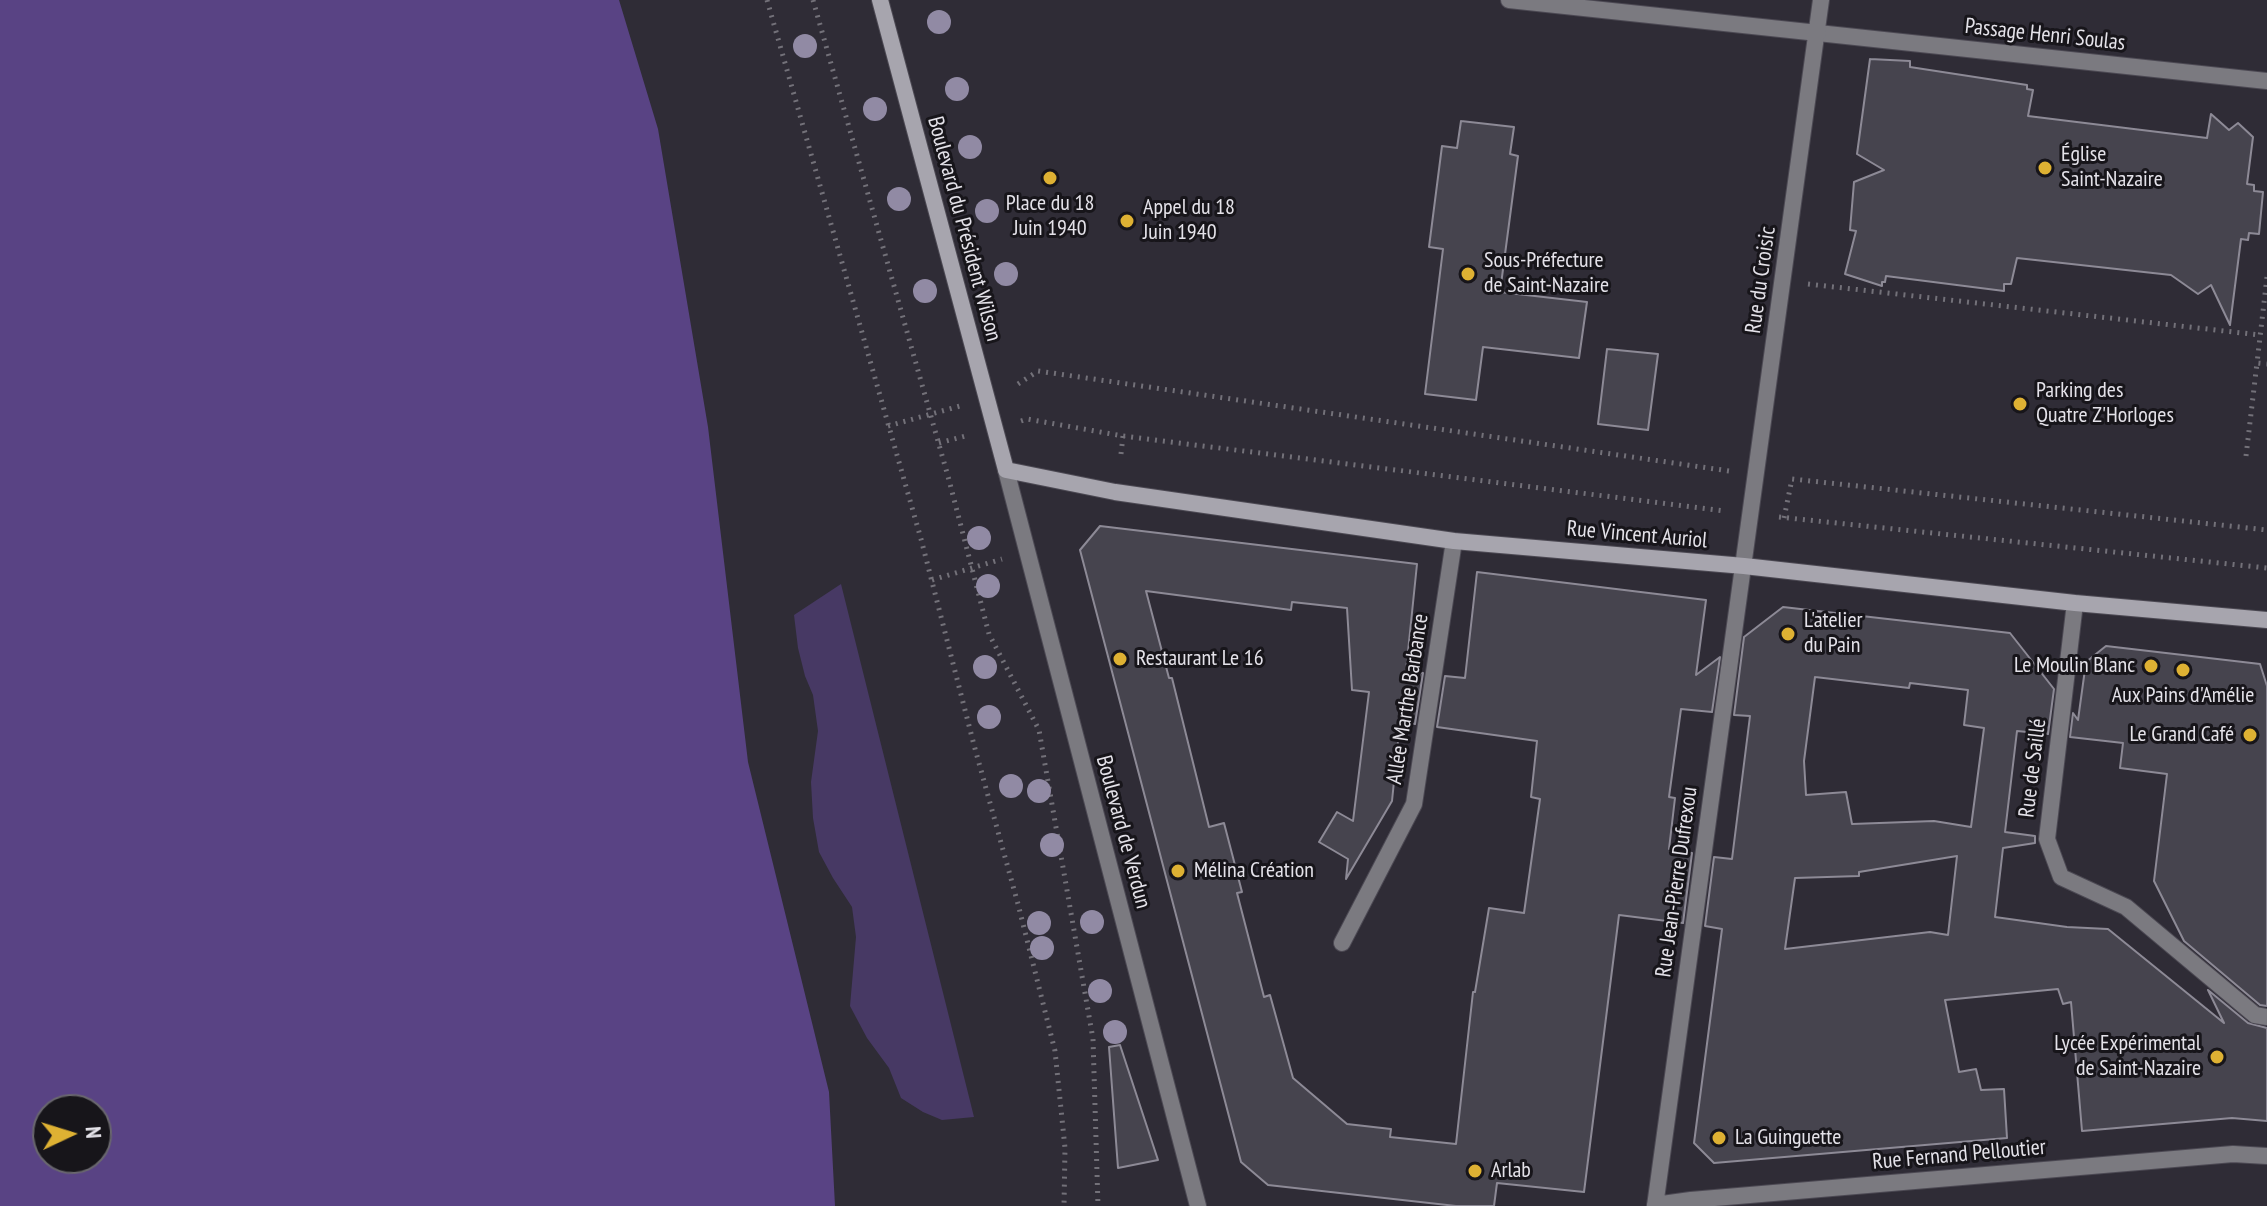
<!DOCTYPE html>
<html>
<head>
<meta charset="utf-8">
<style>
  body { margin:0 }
  #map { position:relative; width:2267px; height:1206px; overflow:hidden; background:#2f2c36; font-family:"PT Sans Narrow",sans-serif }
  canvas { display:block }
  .north { position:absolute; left:32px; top:1094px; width:80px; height:80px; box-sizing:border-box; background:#17151a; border:2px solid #69676d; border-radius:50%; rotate:86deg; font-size:22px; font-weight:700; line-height:32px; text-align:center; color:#e4e2e9 }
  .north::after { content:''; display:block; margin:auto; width:28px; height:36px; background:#deb133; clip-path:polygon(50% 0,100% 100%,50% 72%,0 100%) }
</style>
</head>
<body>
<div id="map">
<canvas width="2267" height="1206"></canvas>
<div class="north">N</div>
</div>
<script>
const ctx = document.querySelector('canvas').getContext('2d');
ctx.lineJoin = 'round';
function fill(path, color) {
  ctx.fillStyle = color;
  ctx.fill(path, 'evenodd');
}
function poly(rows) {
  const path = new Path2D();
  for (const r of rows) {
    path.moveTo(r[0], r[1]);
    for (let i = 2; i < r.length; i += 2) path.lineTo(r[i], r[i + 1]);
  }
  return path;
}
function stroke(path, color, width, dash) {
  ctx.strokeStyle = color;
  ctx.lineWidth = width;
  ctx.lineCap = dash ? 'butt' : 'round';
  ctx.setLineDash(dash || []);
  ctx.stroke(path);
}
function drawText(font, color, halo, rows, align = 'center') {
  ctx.font = font + ' "PT Sans Narrow",sans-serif';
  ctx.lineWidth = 6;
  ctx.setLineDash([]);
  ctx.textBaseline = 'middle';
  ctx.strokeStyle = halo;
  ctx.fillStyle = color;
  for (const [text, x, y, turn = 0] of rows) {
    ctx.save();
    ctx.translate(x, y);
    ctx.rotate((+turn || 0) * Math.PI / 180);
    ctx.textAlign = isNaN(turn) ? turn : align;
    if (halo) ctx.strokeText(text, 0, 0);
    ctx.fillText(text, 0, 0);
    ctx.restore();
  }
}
fill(poly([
  [841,584,974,1117,942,1120,923,1112,901,1098,889,1068,867,1038,850,1006,856,937,852,907,833,878,819,852,813,818,811,782,818,731,813,695,805,676,798,648,794,615]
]), '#473964');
fill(poly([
  [0,0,619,0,658,129,708,427,748,762,829,1092,835,1206,0,1206],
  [48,1110,96,1110,96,1158,48,1158]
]), '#594384');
const building = poly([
  [1870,59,1910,61,1910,67,2027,85,2027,89,2033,90,2028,116,2207,138,2211,114,2229,130,2238,123,2253,137,2247,184,2254,185,2254,191,2263,192,2259,234,2249,233,2248,240,2241,239,2230,325,2211,285,2198,294,2171,275,2017,258,2011,284,2004,284,2004,291,1886,276,1885,282,1882,282,1882,286,1845,274,1856,231,1850,230,1854,182,1884,170,1857,154,1870,59],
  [1461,121,1514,127,1510,154,1518,156,1500,292,1587,302,1579,358,1483,347,1476,400,1425,394,1443,249,1429,247,1442,146,1457,148,1461,121],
  [1607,349,1658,354,1648,430,1598,424,1607,349],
  [1100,526,1417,564,1406,671,1423,673,1415,724,1400,722,1392,801,1346,879,1348,859,1319,842,1337,812,1353,821,1369,692,1352,690,1347,608,1292,602,1291,610,1146,591,1169,678,1172,678,1209,827,1224,823,1242,892,1237,893,1264,997,1270,995,1293,1078,1347,1124,1391,1129,1390,1137,1456,1144,1473,992,1475,992,1489,908,1524,913,1540,799,1531,797,1537,741,1437,727,1445,676,1465,678,1477,572,1706,600,1696,675,1720,657,1712,712,1681,709,1669,797,1675,798,1669,849,1692,853,1683,923,1619,915,1584,1192,1497,1183,1494,1206,1456,1206,1268,1185,1241,1162,1080,550,1100,526],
  [1783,607,2010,633,2054,689,2048,734,2017,731,2005,832,2035,836,2035,843,2003,848,1995,917,2067,927,2108,929,2224,1023,2208,990,2248,1023,2267,1028,2267,1121,2232,1118,2082,1131,2071,1002,2063,1004,2058,989,1945,1000,1959,1072,1976,1069,1981,1090,2004,1089,2007,1138,1714,1163,1694,1143,1722,929,1705,926,1714,857,1732,859,1750,716,1734,715,1744,637,1783,607],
  [1815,677,1909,688,1910,683,1968,690,1964,725,1984,728,1971,827,1934,821,1852,824,1846,792,1806,795,1804,761,1815,677],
  [1957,856,1948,935,1930,932,1785,949,1795,878,1859,876,1859,872,1957,856],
  [2106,646,2260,664,2267,686,2267,1006,2260,1005,2184,941,2154,881,2167,774,2120,768,2123,743,2070,737,2073,713,2078,720,2086,662,2106,646],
  [1120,1045,1158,1160,1118,1168,1109,1047,1120,1045]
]);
fill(building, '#46444e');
stroke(building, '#8d8a96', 2);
const lane = poly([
  [1818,33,2267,81]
]);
const street = poly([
  [1509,0,1818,33],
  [1006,470,1198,1206],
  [2075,603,2047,839,2061,877,2126,907,2255,1015,2267,1017],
  [1342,943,1414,804,1454,541],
  [1655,1205,1691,1200,2233,1154,2267,1156],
  [1655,1206,1821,0]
]);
const secondary = poly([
  [880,0,1006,470,1115,492,1454,541,1744,566,2075,603,2267,620]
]);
stroke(lane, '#4c4953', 18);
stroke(street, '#4c4953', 18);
stroke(secondary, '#4c4953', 18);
stroke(poly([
  [767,0,921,539,974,745,1018,904,1055,1051,1065,1148,1064,1206],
  [813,0,949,480,989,634,1039,730,1093,1039,1098,1206],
  [2267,277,2257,363,2267,364],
  [1808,284,2260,335],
  [1018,384,1038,371,1729,471],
  [1021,421,1027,419,1123,436,1725,511],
  [888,426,960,406],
  [939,443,969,435],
  [1121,454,1123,436],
  [2246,456,2257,363],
  [1779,517,2267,568],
  [1784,518,1792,479,2267,530],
  [932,580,1002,559]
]), '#737179', 5, [2, 6]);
stroke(lane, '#7b7a80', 16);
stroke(street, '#7b7a80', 16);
stroke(secondary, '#a7a5ae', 16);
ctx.fillStyle = '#918aa4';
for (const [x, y] of [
  [939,22],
  [805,46],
  [957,89],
  [875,109],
  [970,147],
  [899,199],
  [987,211],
  [1006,274],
  [925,291],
  [979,538],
  [988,586],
  [985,667],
  [989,717],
  [1011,786],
  [1039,791],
  [1052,845],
  [1092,922],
  [1039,923],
  [1042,948],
  [1100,991],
  [1115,1032]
]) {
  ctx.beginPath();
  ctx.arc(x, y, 12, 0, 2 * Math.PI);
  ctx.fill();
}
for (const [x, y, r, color] of [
  [2045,168,8,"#deb133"],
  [1050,178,8,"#deb133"],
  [1127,221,8,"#deb133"],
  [1468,274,8,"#deb133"],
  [2020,404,8,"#deb133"],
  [1788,634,8,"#deb133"],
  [1120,659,8,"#deb133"],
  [2151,666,8,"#deb133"],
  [2183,670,8,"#deb133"],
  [2250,735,8,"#deb133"],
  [1178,871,8,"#deb133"],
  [2217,1057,8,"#deb133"],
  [1719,1138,8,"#deb133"],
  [1475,1171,8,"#deb133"]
]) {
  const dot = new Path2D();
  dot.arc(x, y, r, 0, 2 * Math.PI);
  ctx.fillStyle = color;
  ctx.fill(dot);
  stroke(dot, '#17151a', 3);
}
drawText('22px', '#e4e2e9', '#17151a', [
  ["Passage Henri Soulas",2045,35,6],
  ["Boulevard du Président Wilson",964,229,75],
  ["Rue du Croisic",1761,280,-82],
  ["Rue Vincent Auriol",1637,535,5],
  ["Allée Marthe Barbance",1408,699,-81],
  ["Rue de Saillé",2033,768,-83],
  ["Boulevard de Verdun",1123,832,75],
  ["Rue Jean-Pierre Dufrexou",1677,882,-82],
  ["Rue Fernand Pelloutier",1959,1155,-5]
]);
drawText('22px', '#e4e2e9', '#17151a', [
  ["Église",2061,155],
  ["Saint-Nazaire",2061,180],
  ["Place du 18",1050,204,"center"],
  ["Juin 1940",1050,229,"center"],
  ["Appel du 18",1143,208],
  ["Juin 1940",1143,233],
  ["Sous-Préfecture",1484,261],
  ["de Saint-Nazaire",1484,286],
  ["Parking des",2036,391],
  ["Quatre Z'Horloges",2036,416],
  ["L'atelier",1804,621],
  ["du Pain",1804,646],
  ["Restaurant Le 16",1136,659],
  ["Le Moulin Blanc",2135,666,"right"],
  ["Aux Pains d'Amélie",2183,696,"center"],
  ["Le Grand Café",2234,735,"right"],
  ["Mélina Création",1194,871],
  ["Lycée Expérimental",2201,1044,"right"],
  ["de Saint-Nazaire",2201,1069,"right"],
  ["La Guinguette",1735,1138],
  ["Arlab",1491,1171]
], 'left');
</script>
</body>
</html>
